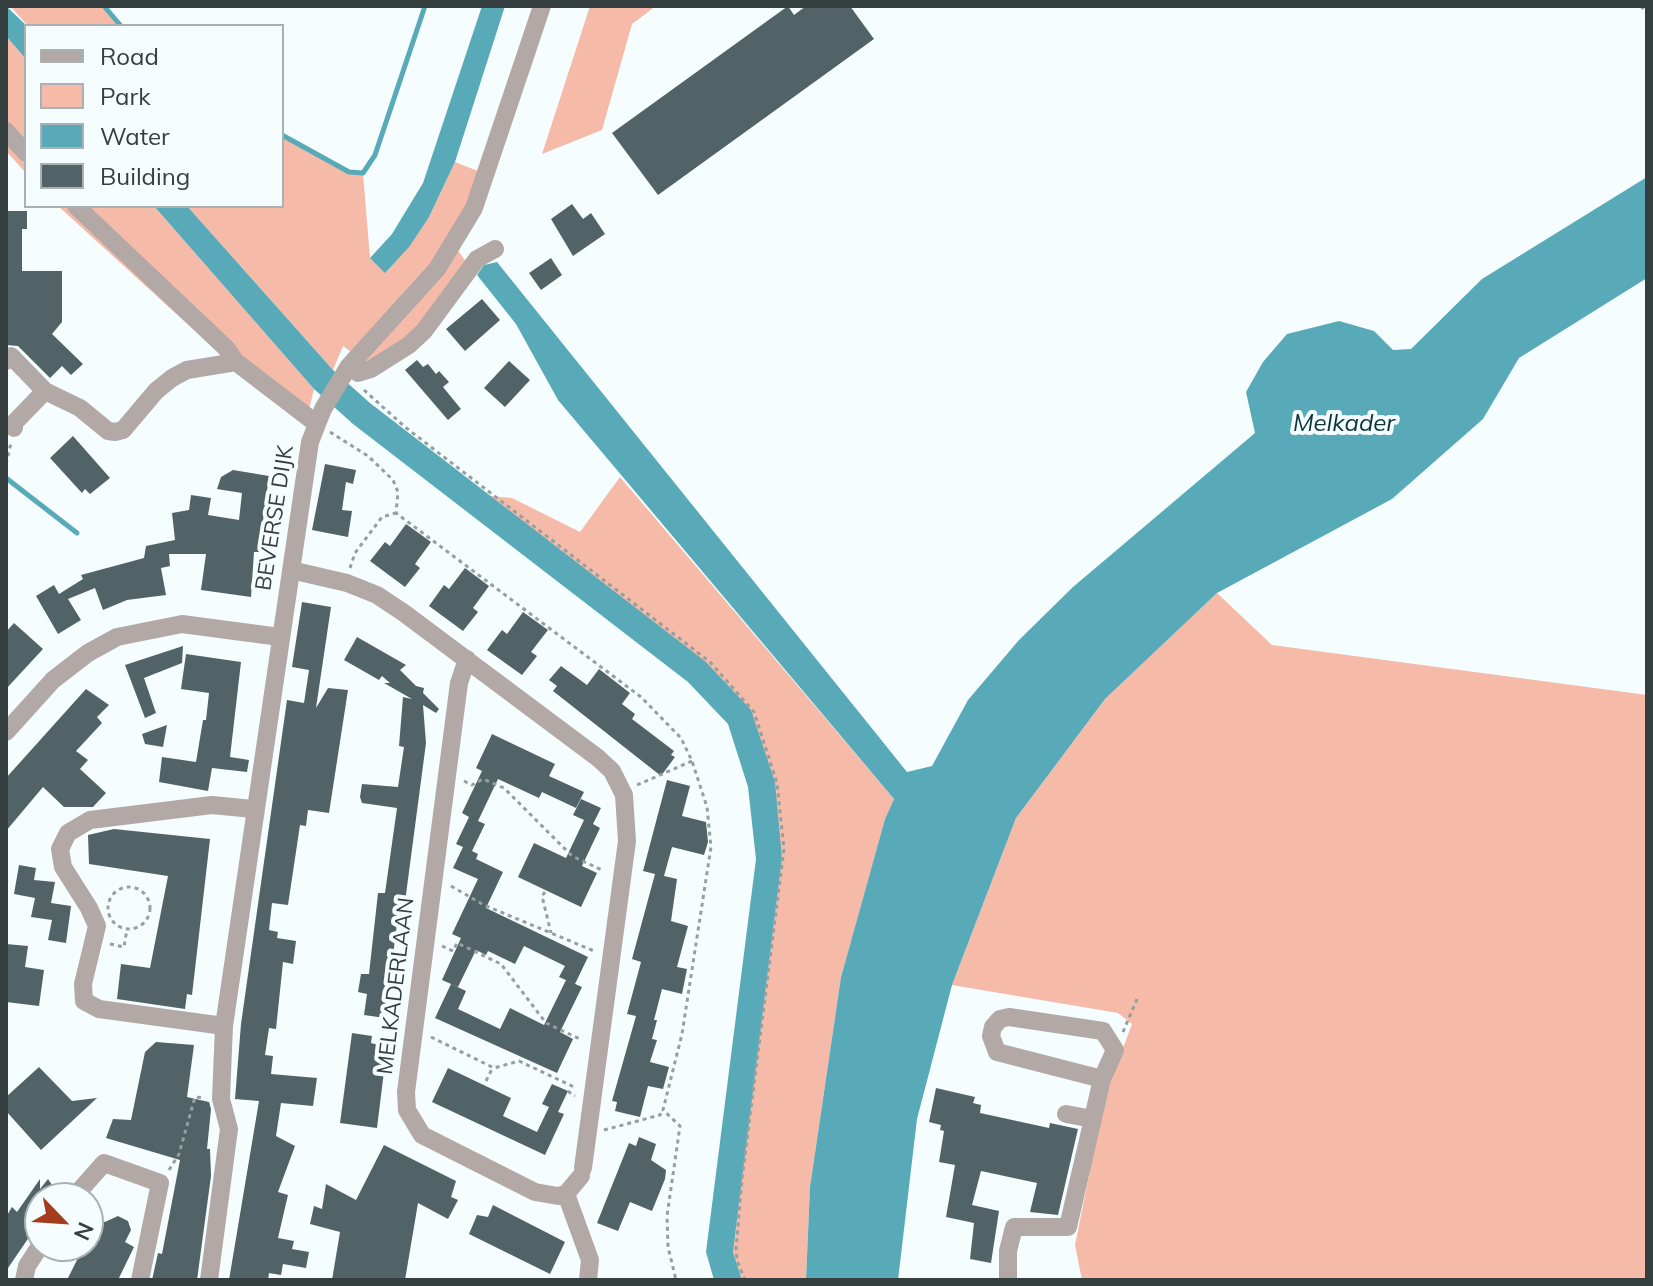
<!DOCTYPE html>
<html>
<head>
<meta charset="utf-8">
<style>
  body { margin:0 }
  #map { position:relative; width:1653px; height:1286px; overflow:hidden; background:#f5fdff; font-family:Mulish,sans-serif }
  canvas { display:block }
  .frame { position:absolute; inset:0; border:8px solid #363f40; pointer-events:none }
  .legend { position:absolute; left:24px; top:24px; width:260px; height:184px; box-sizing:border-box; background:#f5fdff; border:2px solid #a9b1b3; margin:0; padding:10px 14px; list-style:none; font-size:24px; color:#363f40 }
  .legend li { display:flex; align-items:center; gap:16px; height:40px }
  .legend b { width:40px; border:2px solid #a9b1b3 }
  .north { position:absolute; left:24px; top:1182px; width:80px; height:80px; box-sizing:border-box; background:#f5fdff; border:2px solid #a9b1b3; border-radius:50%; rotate:115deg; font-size:22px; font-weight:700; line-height:32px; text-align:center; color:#363f40 }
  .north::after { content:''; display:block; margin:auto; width:28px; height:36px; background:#a43c1e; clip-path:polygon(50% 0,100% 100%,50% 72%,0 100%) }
</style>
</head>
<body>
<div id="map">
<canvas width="1653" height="1286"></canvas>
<div class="frame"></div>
<ul class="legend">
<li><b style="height:10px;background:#b2a9a7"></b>Road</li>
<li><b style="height:22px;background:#f6baa9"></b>Park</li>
<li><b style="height:22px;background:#58aab8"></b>Water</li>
<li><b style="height:22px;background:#516366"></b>Building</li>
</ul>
<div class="north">N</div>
</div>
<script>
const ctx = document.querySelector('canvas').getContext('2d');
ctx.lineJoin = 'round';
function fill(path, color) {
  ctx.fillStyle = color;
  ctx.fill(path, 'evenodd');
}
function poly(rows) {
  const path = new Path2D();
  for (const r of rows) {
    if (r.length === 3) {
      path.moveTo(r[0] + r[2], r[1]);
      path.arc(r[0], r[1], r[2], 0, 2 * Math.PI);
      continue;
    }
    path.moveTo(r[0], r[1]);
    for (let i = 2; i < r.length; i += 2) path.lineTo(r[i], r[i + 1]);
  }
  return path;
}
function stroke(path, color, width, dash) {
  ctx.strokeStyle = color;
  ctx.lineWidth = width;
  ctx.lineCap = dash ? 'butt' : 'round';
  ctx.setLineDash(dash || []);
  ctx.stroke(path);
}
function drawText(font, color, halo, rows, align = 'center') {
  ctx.font = font + ' Mulish,sans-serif';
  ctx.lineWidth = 8;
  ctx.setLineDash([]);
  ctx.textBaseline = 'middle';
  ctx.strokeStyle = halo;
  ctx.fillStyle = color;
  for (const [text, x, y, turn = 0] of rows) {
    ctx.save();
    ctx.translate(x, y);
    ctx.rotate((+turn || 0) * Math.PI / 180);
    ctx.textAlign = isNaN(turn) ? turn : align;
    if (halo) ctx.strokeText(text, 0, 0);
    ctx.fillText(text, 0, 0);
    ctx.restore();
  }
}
fill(poly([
  [10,6,104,6,121,26,28,26],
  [590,6,656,6,632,24,602,130,542,154],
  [6,36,26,59,26,173,6,151],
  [282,135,348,172,363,173,370,258,377,264,429,217,455,162,483,173,450,239,466,262,412,333,366,363,343,346,333,370,187,206,282,206],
  [58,206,154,206,314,389,305,426,226,364,218,352],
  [620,477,894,799,885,819,841,977,810,1187,806,1280,742,1280,733,1252,782,859,751,710,490,496,512,498,580,532],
  [1217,593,1272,645,1647,695,1647,1280,1082,1280,1075,1245,1105,1096,1132,1024,1118,1013,952,985,1016,818,1105,699]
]), '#f6baa9');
fill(poly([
  [6,6,27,26,26,59,6,36],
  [482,6,505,6,455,162,429,217,409,247,385,273,370,258,392,234,423,183],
  [1647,177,1647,278,1519,358,1483,419,1392,499,1217,593,1105,699,1016,818,952,985,917,1119,898,1280,806,1280,810,1187,841,977,885,819,894,799,558,400,516,324,477,275,484,265,497,262,907,772,932,766,968,700,1019,640,1073,587,1255,433,1246,392,1263,362,1287,334,1339,321,1374,331,1393,350,1411,349,1482,279],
  [154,206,187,206,333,370,370,403,706,662,751,710,775,782,782,859,733,1252,742,1280,714,1280,706,1252,756,859,748,787,728,724,688,682,353,424,314,389]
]), '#58aab8');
stroke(poly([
  [104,6,121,26],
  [282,135,349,172,363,173,375,155,425,6],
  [6,478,77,533]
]), '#58aab8', 5);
fill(poly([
  [788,6,794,15,806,6,850,6,874,39,658,195,612,133],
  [572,204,583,219,591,213,605,234,573,256,551,219],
  [6,211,27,211,27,229,22,229,22,271,62,271,62,322,52,334,83,364,71,375,62,366,50,378,18,346,6,345],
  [551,258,562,275,541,290,529,273],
  [482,299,500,320,465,351,446,329],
  [417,360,423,367,428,364,436,374,439,371,449,382,443,387,461,409,448,420,405,370],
  [509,361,530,380,505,407,484,388],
  [73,436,110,478,90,494,85,489,82,493,50,458],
  [325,464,356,470,353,484,346,482,342,510,352,511,348,537,312,530],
  [233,470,269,476,259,552,254,552,251,597,201,590,206,554,169,554,170,566,161,568,166,595,127,600,103,610,95,588,68,599,81,620,58,634,36,596,54,585,59,594,83,579,81,575,144,558,146,546,175,540,172,513,189,510,191,495,211,498,208,515,239,520,242,493,217,489,221,477],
  [406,524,431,542,415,564,420,568,405,587,370,561,385,542,390,546],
  [465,568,489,586,473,608,478,612,463,631,429,606,444,585,449,589],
  [302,602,331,607,316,708,328,688,348,690,329,813,308,810,306,826,300,825,288,905,272,903,269,930,278,932,277,938,296,941,293,964,283,962,276,1029,269,1028,265,1055,273,1056,271,1074,317,1078,313,1106,281,1103,276,1136,295,1146,278,1192,288,1195,278,1238,294,1241,292,1249,309,1252,306,1268,283,1264,281,1275,269,1273,268,1280,229,1280,259,1101,235,1099,241,1024,287,700,304,703,309,670,292,667],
  [523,612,548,630,531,652,537,656,522,675,487,650,502,630,507,634],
  [14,623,43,649,6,689,6,632],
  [357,637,406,665,400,670,416,686,424,688,423,693,439,709,436,713,423,705,426,743,405,902,403,917,398,916,385,1018,364,1015,367,994,358,992,361,974,369,974,378,893,385,893,397,808,362,803,360,797,362,784,398,787,404,747,399,746,403,697,412,699,384,683,390,683,382,676,379,680,344,660],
  [183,646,182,663,144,678,156,713,145,718,125,665],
  [186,654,241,662,230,757,249,760,247,772,212,768,208,791,159,782,162,757,196,762,203,720,206,720,209,693,181,689],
  [561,666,587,685,599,669,630,693,622,704,635,714,632,719,674,751,671,755,675,757,661,776,553,691,557,686,549,680],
  [86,689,109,705,97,717,102,723,76,751,88,760,80,769,106,793,93,807,64,807,43,787,6,831,6,778],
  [167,725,163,747,145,744,142,734],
  [492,734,555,764,549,776,584,792,576,808,542,792,539,798,498,779,478,821,485,824,472,851,478,854,476,859,503,872,486,908,588,957,575,984,559,977,565,966,524,946,515,964,488,951,486,955,476,950,458,987,442,980,461,938,452,934,478,879,453,868,463,847,456,844,469,817,462,813,482,771,476,768],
  [667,780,690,786,682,816,706,822,708,842,704,855,672,847,664,876,677,879,671,921,688,926,677,967,687,969,682,994,662,989,654,1020,657,1020,652,1039,657,1040,650,1062,669,1067,663,1089,648,1086,640,1117,615,1111,617,1102,612,1101,636,1016,627,1014,641,962,632,959,655,874,643,871],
  [581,799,601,808,593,824,600,828,582,866,597,873,581,907,518,877,534,843,566,858,584,820,573,815],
  [114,829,210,839,192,995,187,994,185,1009,117,999,121,964,150,968,168,876,89,864,88,835],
  [19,865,36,868,34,880,55,882,51,903,71,906,66,943,48,940,52,920,31,917,35,898,14,894],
  [6,944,28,946,25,967,44,970,39,1006,6,1002],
  [566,980,582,987,560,1032,573,1039,557,1073,435,1018,451,984,466,991,458,1009,500,1029,510,1008,544,1025],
  [352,1033,372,1036,371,1043,387,1047,377,1128,340,1123],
  [156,1042,194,1045,187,1097,209,1102,211,1109,207,1149,210,1149,211,1176,197,1280,152,1280,158,1253,162,1254,180,1160,106,1138,113,1119,131,1120,145,1052],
  [39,1067,72,1101,97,1098,41,1150,6,1111,6,1097],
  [448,1068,511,1098,503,1116,537,1132,549,1107,542,1104,552,1084,568,1091,558,1112,564,1114,545,1155,432,1102],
  [936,1088,975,1097,973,1103,981,1105,980,1113,1049,1128,1050,1123,1078,1129,1058,1215,1030,1212,1037,1183,981,1171,972,1205,999,1211,991,1263,970,1259,974,1223,946,1217,955,1165,939,1162,944,1131,940,1130,941,1125,929,1122],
  [639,1137,656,1144,651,1160,666,1170,665,1179,652,1211,630,1202,618,1231,597,1223,629,1143,636,1146],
  [384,1145,456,1181,451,1197,458,1200,448,1219,418,1203,405,1280,332,1280,340,1232,310,1224,314,1206,322,1209,326,1184,356,1200],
  [40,1179,40,1189,48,1179,61,1198,40,1198,40,1221,6,1271,6,1217,12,1207,17,1212],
  [493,1205,565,1242,550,1274,469,1234,477,1215,488,1217],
  [118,1216,128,1221,131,1230,125,1242,134,1247,118,1280,67,1280,84,1246,88,1246,88,1235,98,1218,105,1222]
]), '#516366');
stroke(poly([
  [1641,6,1647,14],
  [364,390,405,427,710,662,754,712,777,783,784,849,742,1179,736,1249,737,1261,745,1280],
  [330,432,368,456,393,480,398,492,396,513,641,697,681,738,692,761,707,807,711,847,682,1034,663,1110,680,1126,667,1216,668,1247,676,1280],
  [6,464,11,443],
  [350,568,355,553,382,517,396,513],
  [464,781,472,785,483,779,504,788,572,856,604,871],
  [637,785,692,761],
  [451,886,484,905,594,951],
  [129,908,21],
  [545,892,542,896,551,933],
  [110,944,124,947,127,929],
  [442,946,453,951,457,943,501,964,546,1023,582,1040],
  [1123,1032,1137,999],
  [431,1037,494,1068,519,1061,572,1086,569,1092,575,1096],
  [486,1081,493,1067],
  [604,1130,660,1115,663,1110],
  [169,1170,179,1154,195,1097,205,1098]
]), '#969fa0', 3, [4, 4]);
stroke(poly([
  [6,131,26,153],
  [76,206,226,348,236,362,317,424],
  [6,361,11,356,45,391,80,408,108,431,115,432,123,430,156,391,172,378,187,370,236,362],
  [349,366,358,373,371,369,409,345,424,331,477,259,495,249],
  [14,428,14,423,45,391],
  [291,570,347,583,377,595,404,613,598,758,612,771,624,795,627,841,583,1168],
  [467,659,459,683,406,1092,407,1110,422,1135,535,1192,558,1196,566,1194,581,1176],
  [6,732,53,680,88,653,117,637,182,624,280,637],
  [224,1026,99,1009,84,1001,83,984,97,926,89,908,63,867,60,849,68,833,90,820,212,805,253,809],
  [1066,1114,1093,1119],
  [566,1194,590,1260,588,1280],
  [73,1198,104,1163,160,1183,140,1280],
  [24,1280,27,1266,40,1246],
  [209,1280,229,1129,221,1099,224,1026,310,442,323,409,349,366,437,269,474,208,542,6],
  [1008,1280,1008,1251,1014,1227,1068,1227,1102,1079,1115,1050,1103,1031,1009,1017,1000,1019,993,1027,991,1036,997,1052,1102,1079]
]), '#b2a9a7', 18);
drawText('22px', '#363f40', '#f5fdff', [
  ["BEVERSE DIJK",275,518,-81],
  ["MELKADERLAAN",396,986,-83]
]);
drawText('italic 24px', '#0c343a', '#f5fdff', [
  ["Melkader",1344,424]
]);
</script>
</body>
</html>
